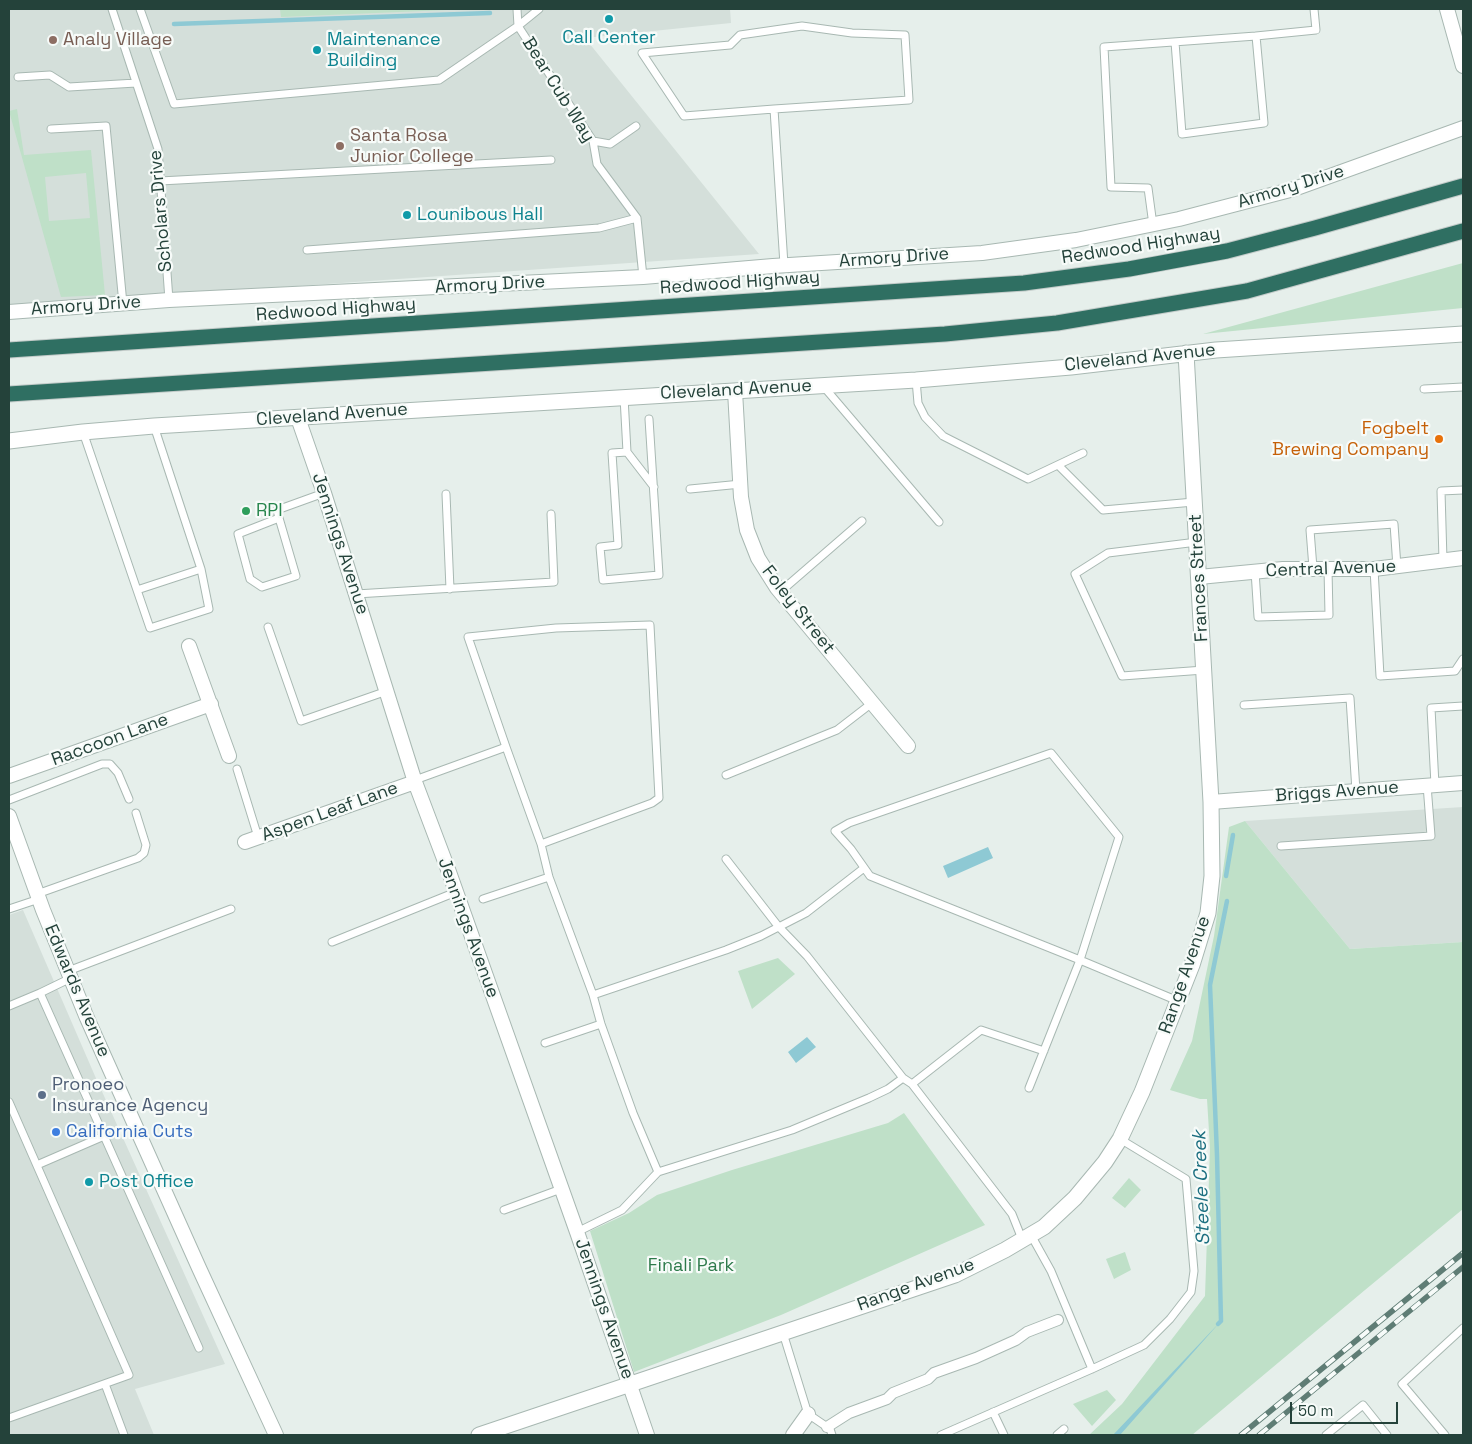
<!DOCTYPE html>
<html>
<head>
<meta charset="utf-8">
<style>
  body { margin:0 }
  #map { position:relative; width:1472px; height:1444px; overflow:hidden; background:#e6efeb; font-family:"Space Grotesk",sans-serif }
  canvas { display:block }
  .frame { position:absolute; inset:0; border:10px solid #24423a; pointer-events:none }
  .scale { position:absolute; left:1290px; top:1402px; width:108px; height:22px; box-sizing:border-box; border:2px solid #24423a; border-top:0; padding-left:6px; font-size:15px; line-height:18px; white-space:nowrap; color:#24423a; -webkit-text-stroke:4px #f7fbf9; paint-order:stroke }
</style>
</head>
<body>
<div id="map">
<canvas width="1472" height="1444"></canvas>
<div class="frame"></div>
<div class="scale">50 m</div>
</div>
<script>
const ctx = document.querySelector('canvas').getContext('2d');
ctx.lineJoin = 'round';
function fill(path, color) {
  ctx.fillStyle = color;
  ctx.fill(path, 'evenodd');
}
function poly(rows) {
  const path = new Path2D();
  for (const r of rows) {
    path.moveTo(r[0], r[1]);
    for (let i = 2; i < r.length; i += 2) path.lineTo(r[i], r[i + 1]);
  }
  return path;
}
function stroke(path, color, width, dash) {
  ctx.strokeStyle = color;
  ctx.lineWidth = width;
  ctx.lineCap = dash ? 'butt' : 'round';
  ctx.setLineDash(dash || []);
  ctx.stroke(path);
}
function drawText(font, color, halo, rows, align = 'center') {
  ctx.font = font + ' "Space Grotesk",sans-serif';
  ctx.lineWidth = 4.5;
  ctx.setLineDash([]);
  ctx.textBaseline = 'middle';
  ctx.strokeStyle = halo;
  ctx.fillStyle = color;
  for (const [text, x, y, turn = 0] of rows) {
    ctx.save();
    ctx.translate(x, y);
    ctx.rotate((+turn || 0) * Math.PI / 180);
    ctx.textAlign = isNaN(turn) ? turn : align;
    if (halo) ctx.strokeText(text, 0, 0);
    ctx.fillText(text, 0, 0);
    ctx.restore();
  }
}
fill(poly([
  [9,9,730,9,731,23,585,38,759,254,9,306],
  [1463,807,1463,942,1350,949,1245,821],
  [23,910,95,1076,225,1364,135,1389,154,1435,9,1435,9,915]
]), '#d4dfda');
fill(poly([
  [280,9,471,9,281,17],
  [17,109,24,155,91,150,105,295,61,297,9,111],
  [86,173,90,218,49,221,45,177],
  [1463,263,1463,308,1203,334],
  [1245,821,1350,949,1463,942,1463,1209,1365,1290,1192,1435,1089,1435,1122,1404,1205,1296,1210,1148,1207,1099,1200,1099,1170,1090,1192,1041,1214,936,1229,827],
  [778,958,795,974,752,1009,738,971],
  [904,1113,985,1225,781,1315,634,1372,590,1231,629,1213,657,1195,732,1170,888,1123],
  [1129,1178,1141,1190,1125,1208,1112,1198],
  [1125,1252,1131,1270,1114,1279,1106,1259],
  [1107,1390,1116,1400,1092,1426,1073,1404]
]), '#bfe0c8');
fill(poly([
  [988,847,993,858,948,878,943,866],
  [807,1037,816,1047,796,1063,788,1052],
  [1221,1321,1120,1435,1113,1435]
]), '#8ec9d4');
stroke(poly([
  [174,24,490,13],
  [1226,876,1233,835],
  [1218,1324,1221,1321,1217,1155,1210,985,1227,901]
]), '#8ec9d4', 4.5);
const service = poly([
  [112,9,158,149,169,300],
  [140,9,174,104,439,80,518,26,539,9],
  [517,9,518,26,593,141,597,164,637,218,643,277],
  [1256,36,1316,30,1314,9],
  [18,77,50,75,69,87,136,83],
  [774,109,684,116,642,53,730,45,740,35,802,26,852,33,905,35,909,100,774,109,784,265],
  [51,129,106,126,123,304],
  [593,141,610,144,636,126],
  [160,181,551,160],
  [1153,225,1148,188,1111,187,1104,47,1256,36,1264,123,1182,134,1175,42],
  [307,250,599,228,637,218],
  [916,380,918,403,925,417,943,436,1028,479,1083,453],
  [824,387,939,522],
  [1424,389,1463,387],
  [624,397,627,452,654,487],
  [83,432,137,590,201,569,154,426],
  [627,452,612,453,618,545,600,547,603,580,659,575,649,419],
  [1058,465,1103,510,1194,502],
  [690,489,741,484],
  [446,494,450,589],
  [279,518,238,534,250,579,262,587,296,576,279,518,277,510,324,493],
  [1197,542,1108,553,1075,574,1122,676,1204,670],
  [1443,560,1441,491,1463,490],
  [1313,568,1310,530,1394,524,1397,567],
  [1374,569,1380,676,1455,671,1463,659],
  [1255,571,1258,617,1329,615,1328,569],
  [137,590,150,628,209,609,201,569],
  [780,592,862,521],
  [356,594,554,582,551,514],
  [268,627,301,721,387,691],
  [1244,705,1350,698,1356,791],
  [237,769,258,837],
  [726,775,837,730,872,703],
  [415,780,506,747],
  [1435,785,1431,708,1463,706],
  [9,800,102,764,110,764,118,773,129,799],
  [541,844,652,803,659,798,650,625,556,628,468,637,506,747,541,844,549,877,593,995,601,1024,633,1113,658,1172],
  [1281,846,1431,836,1427,785],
  [726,859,778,926,807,956,903,1078,912,1084,1012,1214,1022,1239],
  [37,894,138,858,144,853,146,845,136,813],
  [483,899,549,877],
  [9,909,39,899],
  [332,942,456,892],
  [68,971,231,909],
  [40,993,71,978],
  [593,995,726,950,761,936,806,913,864,868],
  [9,1006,40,993,199,1348],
  [545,1043,601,1024],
  [912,1084,981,1030,1044,1051],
  [1029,1088,1080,960,1119,837,1051,753,849,823,835,831,851,849,870,876,1080,960,1178,1001],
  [9,1102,129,1375,9,1418],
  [37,1165,104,1136],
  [504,1210,561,1189],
  [577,1232,622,1210,658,1172,792,1130,869,1098,888,1089,903,1078],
  [1031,1235,1051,1271,1092,1369,1144,1345,1170,1319,1191,1292,1194,1271,1186,1179,1120,1139],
  [783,1333,808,1414,830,1429,832,1435],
  [105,1384,124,1435],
  [993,1412,1004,1435],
  [941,1435,1092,1369],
  [1057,1435,1064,1429],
  [1326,1435,1363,1405,1387,1435],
  [1445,1435,1402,1384,1463,1328]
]);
const pedestrian = poly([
  [827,1427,849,1413,887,1399,893,1393,928,1379,934,1373,976,1358,1016,1340,1027,1332,1058,1320]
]);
const minor = poly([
  [1447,9,1463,66],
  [9,312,169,300,643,277,773,266,982,253,1076,240,1179,219,1294,189,1463,128],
  [735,391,741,497,747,530,758,558,777,588,908,746],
  [298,418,324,493,415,782,449,872,577,1232,647,1435],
  [1199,577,1283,569,1374,569,1463,558],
  [189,646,229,756],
  [9,776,211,704],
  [1211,802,1463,783],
  [9,816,43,910,87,1018,199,1268,276,1435],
  [245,842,415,782],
  [793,1435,808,1414]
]);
const tertiary = poly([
  [9,441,83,432,154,426,916,380,1071,367,1216,350,1463,334],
  [479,1435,955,1275,1005,1250,1044,1227,1075,1198,1105,1162,1120,1139,1142,1092,1192,965,1208,913,1212,876,1211,802,1186,353]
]);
const motorway = poly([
  [9,350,1024,283,1129,269,1227,251,1315,228,1463,186],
  [9,394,945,334,1057,323,1247,291,1463,231]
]);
stroke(service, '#a8b8b2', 9);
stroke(pedestrian, '#a8b8b2', 12);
stroke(minor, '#a8b8b2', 16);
stroke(tertiary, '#a8b8b2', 17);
stroke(motorway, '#c2cac8', 17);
stroke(service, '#fff', 7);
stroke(pedestrian, '#fff', 10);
stroke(minor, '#fff', 14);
stroke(tertiary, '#fff', 15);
stroke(motorway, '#2f6f62', 15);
const rail = poly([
  [1241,1435,1463,1253],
  [1259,1435,1463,1267]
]);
stroke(rail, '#5f7d75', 5.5);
stroke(rail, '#f7fbf9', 4, [11]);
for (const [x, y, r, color] of [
  [609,19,5,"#0f9aa8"],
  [53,40,5,"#8d6e63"],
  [317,50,5,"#0f9aa8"],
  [340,146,5,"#8d6e63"],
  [407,215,5,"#0f9aa8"],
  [1439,439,5,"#e8710a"],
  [246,511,5,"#2e9e5b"],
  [42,1095,5,"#5c6f8a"],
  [56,1132,5,"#3f7fe0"],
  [89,1182,5,"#0f9aa8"]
]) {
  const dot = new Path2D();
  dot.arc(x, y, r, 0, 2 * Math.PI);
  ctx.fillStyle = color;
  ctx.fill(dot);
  stroke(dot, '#f7fbf9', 2);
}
drawText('18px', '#0d838f', '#f7fbf9', [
  ["Call Center",609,38,"center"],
  ["Maintenance",327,40],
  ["Building",327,61],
  ["Lounibous Hall",417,215],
  ["Post Office",99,1182]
], 'left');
drawText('18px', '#785e54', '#f7fbf9', [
  ["Analy Village",63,40],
  ["Santa Rosa",350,136],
  ["Junior College",350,157]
], 'left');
drawText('18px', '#24423a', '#f7fbf9', [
  ["Bear Cub Way",558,90,58],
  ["Armory Drive",1291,187,-17],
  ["Scholars Drive",161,211,-95],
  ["Redwood Highway",1141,246,-9],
  ["Armory Drive",894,258,-4],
  ["Redwood Highway",740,283,-4],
  ["Armory Drive",490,285,-3],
  ["Armory Drive",86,306,-4],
  ["Redwood Highway",336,310,-4],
  ["Cleveland Avenue",1140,358,-6],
  ["Cleveland Avenue",736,390,-3],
  ["Cleveland Avenue",332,415,-4],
  ["Jennings Avenue",340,544,72],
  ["Central Avenue",1331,569,-2],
  ["Frances Street",1199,578,-93],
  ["Foley Street",798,610,52],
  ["Raccoon Lane",110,740,-20],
  ["Briggs Avenue",1337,792,-4],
  ["Aspen Leaf Lane",330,812,-20],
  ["Jennings Avenue",468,928,70],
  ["Range Avenue",1185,975,-71],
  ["Edwards Avenue",77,991,67],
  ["Range Avenue",916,1285,-20],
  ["Jennings Avenue",604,1309,71]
]);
drawText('18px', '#c56008', '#f7fbf9', [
  ["Fogbelt",1429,429],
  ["Brewing Company",1429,450]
], 'right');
drawText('18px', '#27864d', '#f7fbf9', [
  ["RPI",256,511]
], 'left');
drawText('18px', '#4e5e75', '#f7fbf9', [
  ["Pronoeo",52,1085],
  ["Insurance Agency",52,1106]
], 'left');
drawText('18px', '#366cbe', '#f7fbf9', [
  ["California Cuts",66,1132]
], 'left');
drawText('18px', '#2d7a4b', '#f7fbf9', [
  ["Finali Park",691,1266]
]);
drawText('italic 19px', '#1c6f80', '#f7fbf9', [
  ["Steele Creek",1202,1188,-92]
]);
</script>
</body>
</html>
